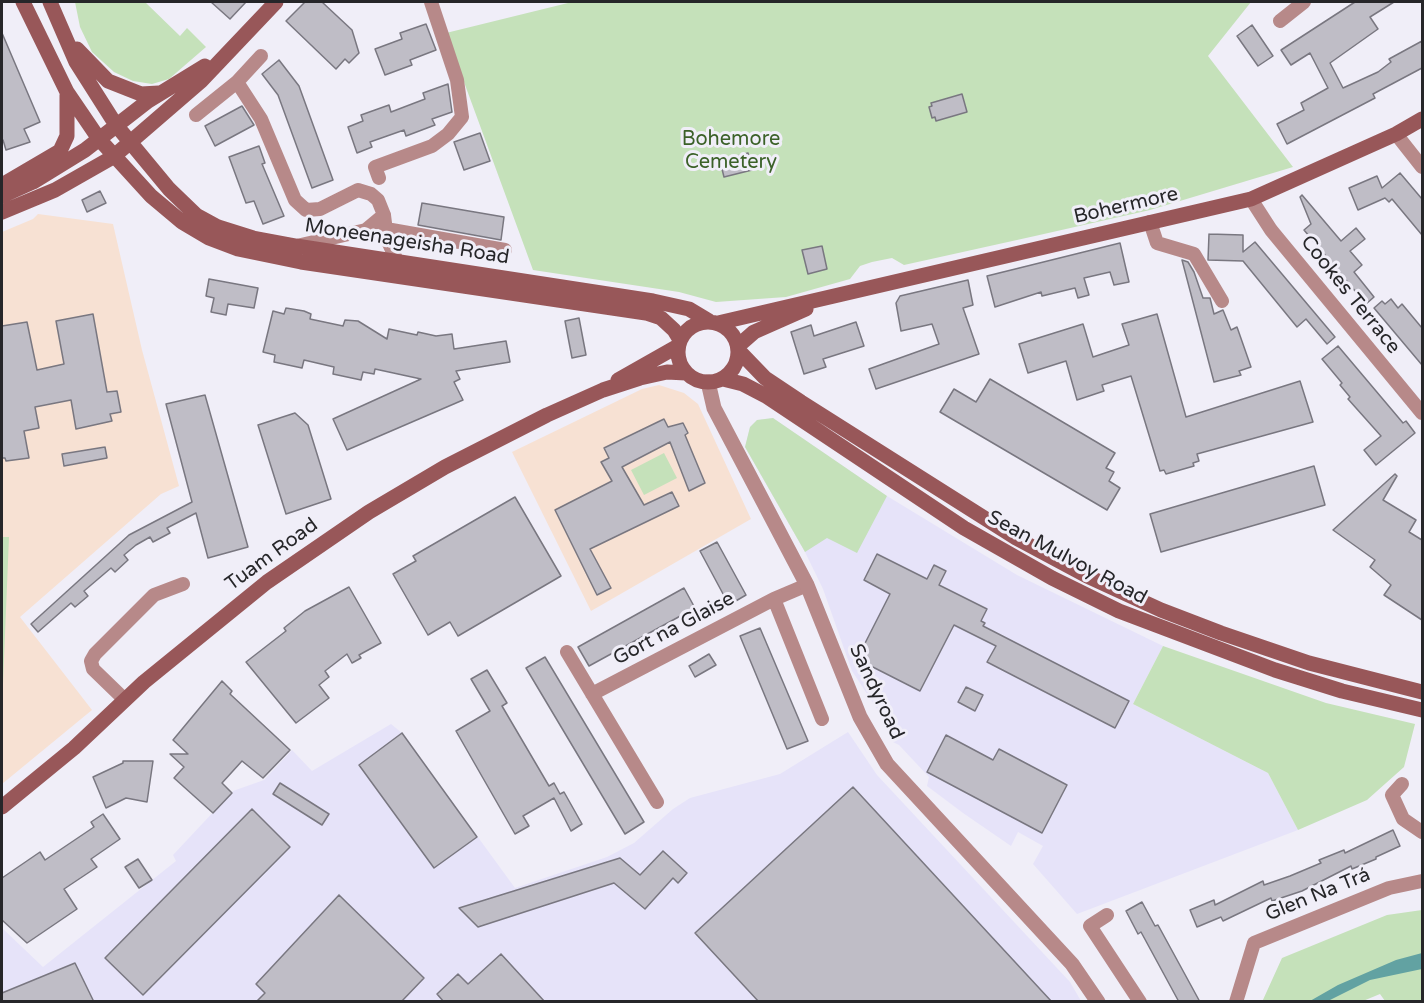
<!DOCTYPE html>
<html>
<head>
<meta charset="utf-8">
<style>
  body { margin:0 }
  #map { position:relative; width:1424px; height:1003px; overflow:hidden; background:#f0eef8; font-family:"Varela Round",sans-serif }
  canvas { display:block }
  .frame { position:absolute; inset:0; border:3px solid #262629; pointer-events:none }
</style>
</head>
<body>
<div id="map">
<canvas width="1424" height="1003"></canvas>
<div class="frame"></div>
</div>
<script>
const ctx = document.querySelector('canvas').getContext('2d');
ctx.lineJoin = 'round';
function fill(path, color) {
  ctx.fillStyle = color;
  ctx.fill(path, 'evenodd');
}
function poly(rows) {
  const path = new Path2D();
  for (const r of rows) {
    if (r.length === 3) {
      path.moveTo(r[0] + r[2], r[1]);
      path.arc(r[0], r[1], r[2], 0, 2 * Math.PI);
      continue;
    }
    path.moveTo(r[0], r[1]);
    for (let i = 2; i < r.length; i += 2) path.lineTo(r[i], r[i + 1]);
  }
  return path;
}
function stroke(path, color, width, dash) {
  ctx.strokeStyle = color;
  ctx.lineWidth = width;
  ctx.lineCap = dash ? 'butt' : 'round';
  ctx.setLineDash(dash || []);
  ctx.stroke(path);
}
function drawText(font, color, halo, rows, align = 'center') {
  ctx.font = font + ' "Varela Round",sans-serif';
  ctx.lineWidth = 6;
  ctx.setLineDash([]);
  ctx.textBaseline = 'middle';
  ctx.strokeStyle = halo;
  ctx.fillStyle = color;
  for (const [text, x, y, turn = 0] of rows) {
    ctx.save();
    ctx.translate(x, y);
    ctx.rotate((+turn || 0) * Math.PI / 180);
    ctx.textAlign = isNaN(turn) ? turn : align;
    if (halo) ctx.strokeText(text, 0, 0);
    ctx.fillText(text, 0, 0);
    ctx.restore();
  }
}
fill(poly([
  [773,418,887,496,1017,575,1163,646,1133,704,1268,773,1298,830,1077,914,1033,864,1043,846,1018,832,1011,846,963,813,927,786,929,777,899,745,891,741,881,715,852,671,823,589,805,552,745,447,750,427,757,420],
  [391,724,402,733,515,888,607,857,634,843,673,809,690,798,780,774,848,732,877,775,1070,982,1081,1001,2,1001,2,928,43,967,176,861,173,855,233,791,264,780,292,750,312,771]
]), '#e6e3f9');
fill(poly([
  [38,214,113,224,142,350,179,486,161,494,20,617,92,710,2,784,2,232,33,219],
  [659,385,684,393,698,404,751,519,591,611,512,452,642,389]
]), '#f7e1d3');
fill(poly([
  [75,2,145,2,180,36,187,28,206,47,169,79,152,84,133,81,114,72,92,52,80,27],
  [572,2,1251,2,1208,56,1293,167,1150,210,1035,236,904,265,892,258,872,262,860,266,850,279,786,297,716,302,679,292,533,270,446,33],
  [773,418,887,496,857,553,827,538,805,552,745,447,750,427,757,420],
  [664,453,677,478,644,495,631,470],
  [2,537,9,537,2,708],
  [1163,646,1326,703,1415,724,1404,767,1367,800,1298,830,1268,773,1133,704],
  [1422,910,1422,1001,1385,1001,1380,994,1363,1001,1262,1002,1282,958,1387,915]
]), '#c5e1ba');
fill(poly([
  [1422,953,1422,969,1370,980,1328,1001,1310,1001,1338,985,1396,960]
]), '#62a2a2');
const building = poly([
  [211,2,246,2,230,19,211,2],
  [305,2,322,2,352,30,359,53,349,63,345,59,336,69,286,21,305,2],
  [1355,2,1394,2,1370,17,1378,29,1330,63,1343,88,1378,72,1391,62,1389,59,1422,41,1422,68,1373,94,1375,98,1287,144,1277,124,1304,110,1301,103,1328,88,1310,53,1291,65,1281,50,1355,2],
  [426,24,436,50,410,60,412,65,385,75,375,49,402,39,400,33,426,24],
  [1252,25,1273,56,1258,66,1237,36,1252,25],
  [2,33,40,122,24,129,30,142,6,150,3,140,2,141,2,33],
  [279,60,299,86,333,180,312,188,278,95,262,74,279,60],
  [448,84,452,112,432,119,435,125,406,136,404,130,370,142,372,147,357,153,348,127,363,121,361,115,389,105,391,112,425,99,423,93,448,84],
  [962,94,967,112,936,121,935,117,932,118,929,107,932,106,931,103,962,94],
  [242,106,254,125,215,146,205,126,242,106],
  [480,133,490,161,464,170,454,142,480,133],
  [259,146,265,163,262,164,284,216,263,224,254,201,246,203,229,157,259,146],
  [748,153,752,170,724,177,720,161,748,153],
  [1400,173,1422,199,1422,235,1392,199,1389,202,1385,198,1358,210,1349,188,1377,176,1382,188,1400,173],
  [100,191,106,203,87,212,82,200,100,191],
  [1302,195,1341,241,1356,228,1365,239,1350,251,1362,265,1354,272,1374,297,1366,304,1304,230,1311,224,1300,197,1302,195],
  [422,203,504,217,501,240,418,225,422,203],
  [1209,234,1243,235,1243,252,1255,242,1335,337,1327,344,1306,319,1297,327,1243,261,1208,260,1209,234],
  [1120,243,1129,282,1114,285,1110,272,1084,278,1089,295,1078,298,1075,288,1042,296,1041,292,995,307,987,276,1120,243],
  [822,246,827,269,808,274,802,250,822,246],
  [1182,260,1188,262,1194,272,1203,298,1210,298,1214,314,1223,310,1231,330,1237,327,1251,367,1239,371,1241,375,1214,382,1182,260],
  [209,279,258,288,254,308,228,304,226,315,211,312,214,298,206,296,209,279],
  [968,280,973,305,963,308,979,354,876,389,869,369,939,344,932,324,901,331,896,303,900,296,968,280],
  [1391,299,1398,308,1402,304,1422,328,1422,365,1374,308,1382,301,1385,304,1391,299],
  [286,308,304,311,311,314,310,319,343,326,345,320,358,321,387,339,389,329,417,335,418,332,436,336,452,334,454,349,506,341,510,362,456,371,460,379,454,382,463,400,347,450,333,419,421,379,375,369,374,374,363,372,361,380,333,374,334,367,304,360,302,368,274,362,275,355,263,352,273,311,284,314,286,308],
  [93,314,107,392,117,391,121,412,110,414,112,421,76,429,71,400,35,407,39,428,24,431,29,458,6,461,5,458,2,458,2,326,27,322,37,370,64,364,56,321,93,314],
  [1157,314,1186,417,1300,381,1313,422,1197,454,1199,461,1193,463,1194,466,1166,474,1164,470,1160,471,1131,376,1102,385,1104,391,1077,400,1066,361,1028,373,1019,344,1083,324,1093,357,1129,345,1122,324,1157,314],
  [579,318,586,355,572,358,565,321,579,318],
  [856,322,864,346,823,359,826,367,804,374,791,332,811,325,814,336,856,322],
  [1338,346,1403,423,1406,421,1415,433,1376,465,1364,450,1381,436,1348,399,1350,397,1340,385,1342,383,1322,359,1338,346],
  [990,379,1115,453,1106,468,1114,472,1109,481,1120,488,1107,510,940,412,954,389,976,402,990,379],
  [205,395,248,547,208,558,196,513,167,528,170,533,153,542,150,537,136,545,124,555,128,560,115,572,111,568,84,591,88,596,75,607,71,603,38,632,31,624,129,535,192,502,166,404,205,395],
  [295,413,308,425,331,499,286,514,258,425,295,413],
  [664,419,668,427,683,423,688,433,685,435,705,483,689,491,670,442,622,467,644,505,672,492,679,506,590,549,611,588,597,595,555,510,612,481,601,462,609,458,604,448,664,419],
  [105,447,107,458,64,466,62,454,105,447],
  [1314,466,1325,505,1161,552,1150,514,1314,466],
  [1395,474,1397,476,1383,500,1416,520,1409,532,1422,540,1422,620,1384,595,1391,585,1370,567,1375,560,1333,530,1395,474],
  [515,497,561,576,458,636,450,622,428,635,393,574,416,561,413,556,515,497],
  [717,542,746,595,729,605,700,551,717,542],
  [877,554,927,579,934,565,946,571,939,585,987,609,981,621,985,623,983,626,1129,701,1115,728,987,662,996,646,954,625,920,691,857,659,890,594,864,580,877,554],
  [349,587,381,643,359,655,361,658,352,663,347,654,325,671,329,677,319,685,329,698,296,723,246,662,286,631,284,628,305,611,349,587],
  [684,588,695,608,589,666,578,647,684,588],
  [760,628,808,741,787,749,740,636,760,628],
  [709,654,716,665,695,677,689,666,709,654],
  [545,657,644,822,625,834,526,668,545,657],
  [487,670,507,703,502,706,549,786,554,783,560,794,564,792,582,824,571,831,554,798,523,816,529,826,515,834,456,731,490,711,471,679,487,670],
  [222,681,232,691,230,694,290,750,263,778,242,761,222,783,232,793,213,813,174,778,184,767,170,754,188,754,173,740,222,681],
  [966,687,983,695,975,711,958,702,966,687],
  [402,733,477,837,434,868,359,765,402,733],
  [946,735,993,760,999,749,1067,785,1042,833,927,772,946,735],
  [123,761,153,761,147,802,126,798,106,808,93,777,123,763,123,761],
  [280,783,329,814,322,825,273,794,280,783],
  [853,787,1052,1002,759,1002,695,933,853,787],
  [252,809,290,847,143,995,105,958,252,809],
  [103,814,120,839,91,859,97,867,64,889,77,909,27,943,2,920,2,878,40,852,45,860,94,827,91,822,103,814],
  [1393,830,1400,846,1376,857,1376,859,1352,869,1351,866,1302,891,1272,901,1271,898,1223,921,1221,917,1197,927,1190,910,1214,900,1215,905,1263,881,1264,885,1290,876,1321,863,1319,860,1344,850,1345,853,1393,830],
  [663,851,687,873,678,883,673,878,645,909,614,883,478,927,459,908,620,858,640,875,663,851],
  [138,859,152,880,139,888,125,867,138,859],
  [339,895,424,978,401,1002,256,1002,265,993,256,984,339,895],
  [1142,902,1155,926,1158,925,1200,1002,1179,1002,1141,932,1138,934,1126,911,1142,902],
  [501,954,545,1002,444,1002,437,994,458,974,468,984,501,954],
  [75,963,94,1002,2,1002,2,993,75,963]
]);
fill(building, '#bfbdc6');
stroke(building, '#797780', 1.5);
stroke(poly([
  [1280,21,1304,2],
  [237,82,261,119,295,200,306,210,320,209,358,190,371,194,378,200,384,215,387,239,397,261],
  [196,115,237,82,261,56],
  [1396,134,1422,167],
  [379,178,375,167,432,146,448,134,462,117,457,80,431,2],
  [1251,199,1271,230,1422,413],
  [1150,222,1157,243,1194,254,1222,301],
  [386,229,505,250],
  [301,245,366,230,384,215],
  [774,599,822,719],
  [567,652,657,802],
  [592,694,774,599,807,585],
  [125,700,93,669,91,661,95,654,154,595,183,584],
  [1402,784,1392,795,1403,819,1422,832],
  [1107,915,1090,926,1140,1002],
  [1236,1002,1254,943,1389,888,1422,881]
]), '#b78989', 14);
stroke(poly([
  [708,382,714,408,807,585,860,717,887,764,1072,964,1098,1002]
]), '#b78989', 15);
stroke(poly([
  [23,2,67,92,99,139,151,196,182,222,209,238,238,249,301,262,646,313,661,318,674,330,680,340],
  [50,2,76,62,116,125,169,189,196,215,218,227,253,238,296,246,653,301,689,309,709,321],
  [77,49,108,81,141,94,159,93],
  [2,185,60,151,67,136,67,95],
  [2,196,33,182,85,150,148,101,205,66],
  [2,212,55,190,113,157,201,81,276,2],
  [708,352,30],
  [718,323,1251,199,1396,134,1422,119],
  [738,346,754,332,806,309],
  [739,351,765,378,801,402,1016,538,1087,576,1161,610,1221,633,1309,663,1422,692],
  [723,379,743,384,766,396,964,528,1052,578,1119,611,1275,670,1342,691,1422,710],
  [618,380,678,346],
  [2,807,74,748,144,682,267,582,369,512,445,467,547,415,603,390,640,378,667,372,686,373]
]), '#985759', 15);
drawText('20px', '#3b6128', '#f0eef8', [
  ["Bohemore",731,140],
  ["Cemetery",731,163]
]);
drawText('20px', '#262629', '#f0eef8', [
  ["Bohermore",1126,206,-13],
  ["Moneenageisha Road",407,242,9],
  ["Cookes Terrace",1350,295,51],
  ["Tuam Road",272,555,-36],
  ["Sean Mulvoy Road",1067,558,28],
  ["Gort na Glaise",674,629,-28],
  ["Sandyroad",876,692,65],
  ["Glen Na Trá",1318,895,-22]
]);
</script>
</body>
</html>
